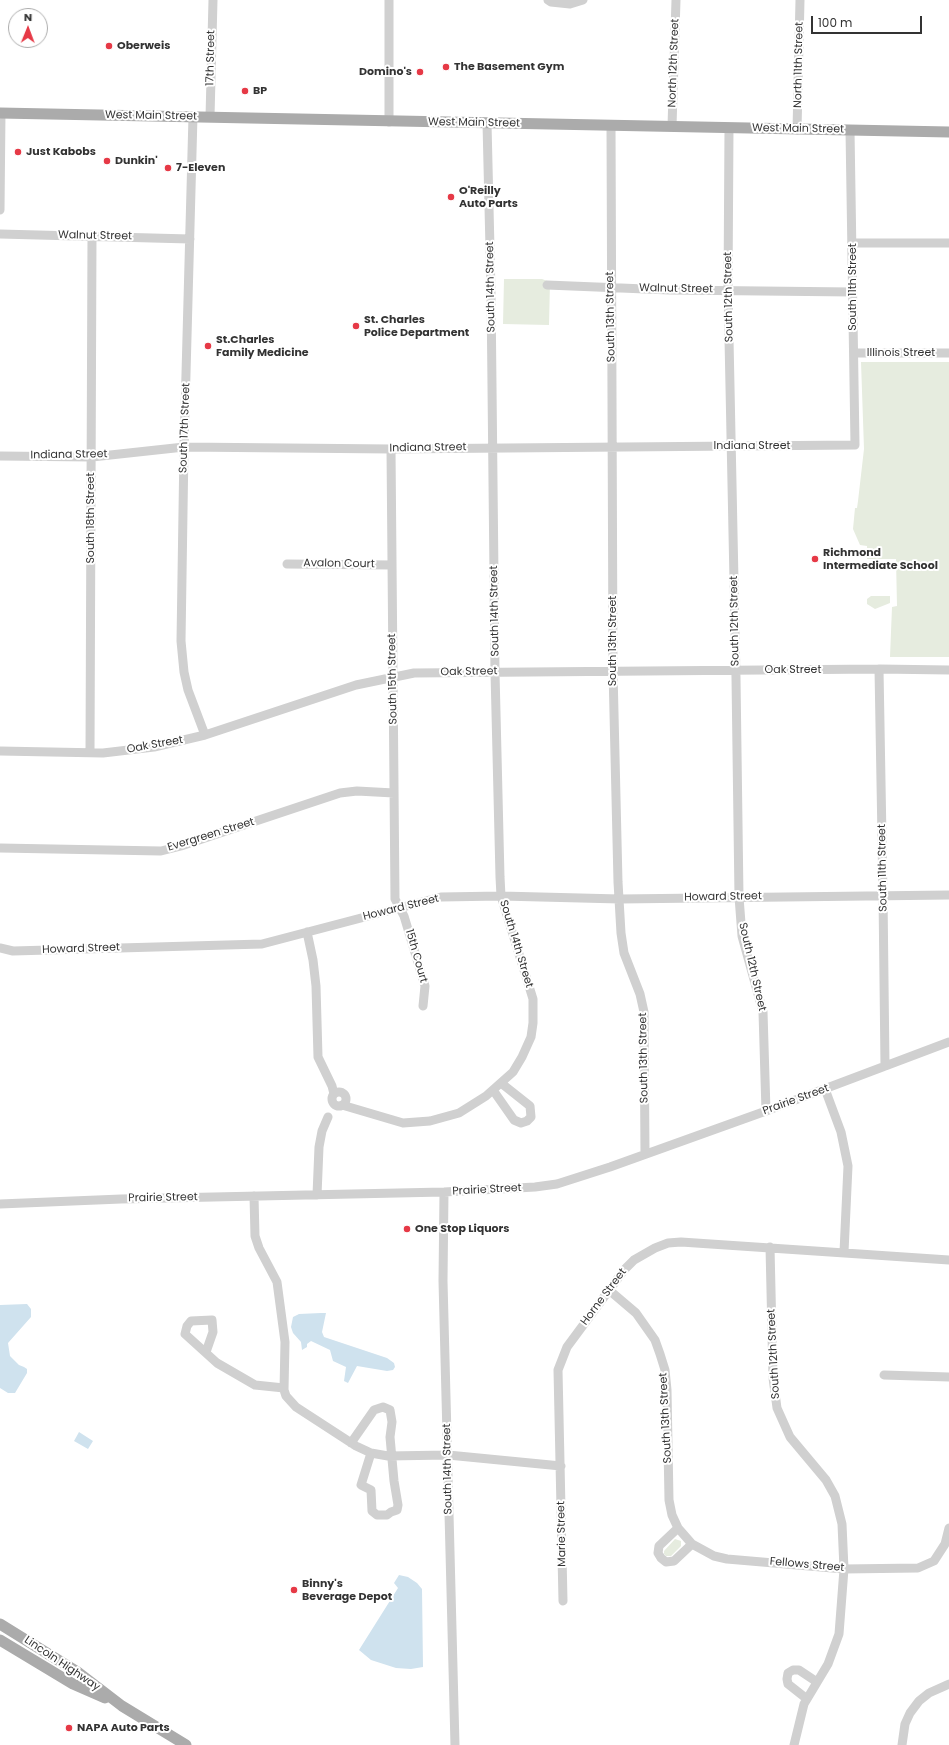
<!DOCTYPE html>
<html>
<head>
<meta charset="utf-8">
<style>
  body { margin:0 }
  #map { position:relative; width:949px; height:1745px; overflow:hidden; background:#fff; font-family:Poppins,sans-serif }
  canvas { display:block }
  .north { position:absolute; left:8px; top:8px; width:40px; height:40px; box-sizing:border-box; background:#fff; border:1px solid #adadad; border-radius:50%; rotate:1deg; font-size:11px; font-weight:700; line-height:16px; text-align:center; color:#333 }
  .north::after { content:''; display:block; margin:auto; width:14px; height:18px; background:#e63946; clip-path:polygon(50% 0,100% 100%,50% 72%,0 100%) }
  .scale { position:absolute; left:811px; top:16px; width:111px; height:18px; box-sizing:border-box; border:2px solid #333; border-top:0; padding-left:5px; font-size:12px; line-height:14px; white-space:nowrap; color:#333; -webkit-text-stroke:3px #fff; paint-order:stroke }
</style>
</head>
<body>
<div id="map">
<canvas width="949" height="1745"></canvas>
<div class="north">N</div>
<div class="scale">100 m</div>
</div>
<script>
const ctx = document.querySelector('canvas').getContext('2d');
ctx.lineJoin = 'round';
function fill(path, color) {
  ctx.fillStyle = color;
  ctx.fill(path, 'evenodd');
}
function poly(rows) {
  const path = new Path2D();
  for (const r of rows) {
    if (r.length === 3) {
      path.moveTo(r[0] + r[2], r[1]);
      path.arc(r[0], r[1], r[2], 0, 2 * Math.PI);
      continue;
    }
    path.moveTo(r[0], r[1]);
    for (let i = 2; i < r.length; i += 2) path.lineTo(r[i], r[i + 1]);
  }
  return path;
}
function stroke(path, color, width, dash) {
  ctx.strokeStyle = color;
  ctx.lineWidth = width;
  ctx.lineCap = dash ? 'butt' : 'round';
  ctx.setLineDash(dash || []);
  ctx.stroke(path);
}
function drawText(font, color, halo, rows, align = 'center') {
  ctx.font = font + ' Poppins,sans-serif';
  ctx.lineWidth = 4;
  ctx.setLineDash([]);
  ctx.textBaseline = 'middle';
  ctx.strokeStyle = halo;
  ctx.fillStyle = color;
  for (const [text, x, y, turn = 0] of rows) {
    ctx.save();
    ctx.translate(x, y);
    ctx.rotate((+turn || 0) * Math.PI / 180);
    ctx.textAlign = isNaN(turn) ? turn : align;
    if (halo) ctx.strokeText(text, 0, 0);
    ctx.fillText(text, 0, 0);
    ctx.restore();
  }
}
fill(poly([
  [504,279,542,279,550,282,549,325,503,324],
  [861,362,949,362,949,657,890,657,892,607,897,606,896,559,867,559,867,546,860,545,853,529,855,508,857,508,858,501,864,449],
  [871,596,890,596,890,603,875,609,867,604,867,599],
  [675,1539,681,1541,681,1546,671,1556,666,1556,664,1554,664,1551]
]), '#e6ecdf');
fill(poly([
  [27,1304,31,1309,31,1317,8,1343,10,1356,19,1365,24,1367,27,1369,27,1373,15,1393,8,1393,0,1388,0,1305],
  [321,1313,326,1313,322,1332,324,1337,387,1358,394,1363,395,1367,393,1370,387,1371,357,1366,348,1383,344,1381,346,1367,333,1361,330,1350,311,1341,307,1344,307,1347,302,1350,301,1342,293,1333,291,1327,293,1317,299,1314],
  [79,1432,93,1441,88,1449,74,1441],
  [399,1575,408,1577,417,1583,422,1589,423,1667,411,1669,396,1668,371,1660,359,1650,398,1588,394,1583]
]), '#cfe2ee');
stroke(poly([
  [389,0,389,122],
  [548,0,551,2,570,4,583,0],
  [193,116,184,447,181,641,184,672,188,690,205,735],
  [210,117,213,0],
  [611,125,613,671,618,882,621,933,624,953,640,994,644,1012,645,1154],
  [672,126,676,0],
  [729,128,728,290,736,678,739,897,742,936,763,1012,766,1111],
  [797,130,800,0],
  [0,210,1,113],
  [0,234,190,239],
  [853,243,949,243],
  [547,285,670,290,853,292],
  [854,353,949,353],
  [391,449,395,899,404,916,425,986,423,1006],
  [0,456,92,457,184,447,391,449,855,445,850,130],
  [287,564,392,565],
  [879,669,883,895,885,1066],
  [0,751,103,753,154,747,205,735,356,685,414,673,879,669,949,670],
  [90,752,92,235],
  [0,848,161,851,181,846,340,793,357,791,394,793],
  [307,932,313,960,316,986,318,1057,332,1086,334,1094],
  [0,948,13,951,262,944,441,897,501,896,620,899,949,895],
  [825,1089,841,1132,848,1166,844,1252],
  [493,1090,514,1120,521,1123,527,1121,531,1117,530,1106,501,1083],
  [339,1099,7],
  [342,1105,403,1123,430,1121,459,1113,486,1096,513,1072,522,1057,531,1037,533,1023,533,999,501,896,500,877,495,672,491,291,487,123],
  [444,1192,443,1281,455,1745],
  [317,1195,319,1147,322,1131,328,1117],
  [254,1196,255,1236,259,1248,277,1282,285,1342,284,1390,286,1396,296,1407,356,1446,371,1453,388,1456,448,1455,561,1466],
  [0,1204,121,1199,444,1192,535,1187,557,1184,610,1167,766,1111,949,1042],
  [770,1247,773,1378,777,1408,790,1437,826,1480,835,1496,842,1524,844,1569,839,1634,828,1664,804,1704,794,1745],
  [609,1290,636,1313,655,1340,660,1354,665,1370,667,1390,669,1500,672,1515,678,1528,692,1544,714,1556,727,1559,844,1569,918,1568,934,1561,945,1544,949,1528],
  [206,1352,213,1332,212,1320,191,1321,187,1326,185,1334,217,1363,255,1385,284,1388],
  [884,1375,949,1377],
  [351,1443,374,1410,383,1407,390,1410,392,1422,390,1437,394,1481,398,1505,397,1510,391,1512,387,1515,377,1515,372,1511,371,1490,361,1485,371,1453],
  [678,1528,659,1546,658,1553,661,1558,666,1562,674,1561,692,1544],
  [563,1601,558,1370,567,1347,624,1270,634,1260,655,1248,668,1243,681,1242,949,1260],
  [807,1699,788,1684,787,1679,788,1673,793,1670,799,1670,817,1682],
  [902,1745,905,1724,910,1713,919,1701,929,1693,949,1684]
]), '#d0d0d0', 9);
stroke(poly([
  [0,113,949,132],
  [0,1624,79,1673,122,1706,186,1745],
  [0,1640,73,1684,105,1698]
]), '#ababab', 11);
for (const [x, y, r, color] of [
  [109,46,4,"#e63946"],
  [446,67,4,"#e63946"],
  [420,72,4,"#e63946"],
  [245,91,4,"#e63946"],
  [18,152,4,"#e63946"],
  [107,161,4,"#e63946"],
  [168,168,4,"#e63946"],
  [451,197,4,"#e63946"],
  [356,326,4,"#e63946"],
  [208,346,4,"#e63946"],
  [815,559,4,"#e63946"],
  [407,1229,4,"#e63946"],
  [294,1590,4,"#e63946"],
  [69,1728,4,"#e63946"]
]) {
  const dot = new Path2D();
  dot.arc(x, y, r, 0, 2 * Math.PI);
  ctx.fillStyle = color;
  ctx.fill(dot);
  stroke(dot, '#fff', 1.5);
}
drawText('bold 11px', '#333', '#fff', [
  ["Oberweis",117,46],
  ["The Basement Gym",454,67],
  ["Domino's",412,72,"right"],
  ["BP",253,91],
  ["Just Kabobs",26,152],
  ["Dunkin'",115,161],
  ["7-Eleven",176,168],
  ["O'Reilly",459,191],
  ["Auto Parts",459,204],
  ["St. Charles",364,320],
  ["Police Department",364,333],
  ["St.Charles",216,340],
  ["Family Medicine",216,353],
  ["Richmond",823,553],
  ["Intermediate School",823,566],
  ["One Stop Liquors",415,1229],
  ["Binny's",302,1584],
  ["Beverage Depot",302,1597],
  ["NAPA Auto Parts",77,1728]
], 'left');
drawText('11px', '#333', '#fff', [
  ["17th Street",211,58,-89],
  ["North 12th Street",674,63,-88],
  ["North 11th Street",799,65,-89],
  ["West Main Street",151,116,1],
  ["West Main Street",474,123,1],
  ["West Main Street",798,129,1],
  ["Walnut Street",95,236,1],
  ["South 14th Street",491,287,-91],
  ["South 11th Street",853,287,-90],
  ["Walnut Street",676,289,1],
  ["South 12th Street",729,297,-91],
  ["South 13th Street",611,317,-91],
  ["Illinois Street",901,353],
  ["South 17th Street",185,428,-88],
  ["Indiana Street",752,446],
  ["Indiana Street",428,448,-1],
  ["Indiana Street",69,455,-1],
  ["South 18th Street",91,518,-90],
  ["Avalon Court",339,564,1],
  ["South 14th Street",495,611,-91],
  ["South 12th Street",735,621,-91],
  ["South 13th Street",613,641,-90],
  ["Oak Street",793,670],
  ["Oak Street",469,672,-1],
  ["South 15th Street",393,679,-91],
  ["Oak Street",155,745,-10],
  ["Evergreen Street",211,835,-17],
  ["South 11th Street",883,868,-91],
  ["Howard Street",723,897,-1],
  ["Howard Street",401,908,-14],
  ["South 14th Street",516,944,73],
  ["Howard Street",81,949,-2],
  ["15th Court",416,956,74],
  ["South 12th Street",752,967,77],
  ["South 13th Street",644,1058,-91],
  ["Prairie Street",796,1100,-20],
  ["Prairie Street",487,1190,-3],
  ["Prairie Street",163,1198,-1],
  ["Horne Street",604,1297,-53],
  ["South 12th Street",774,1354,-93],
  ["South 13th Street",666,1418,-93],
  ["South 14th Street",448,1469,-91],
  ["Marie Street",562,1534,-91],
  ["Fellows Street",807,1565,5],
  ["Lincoln Highway",62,1664,34]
]);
</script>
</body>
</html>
